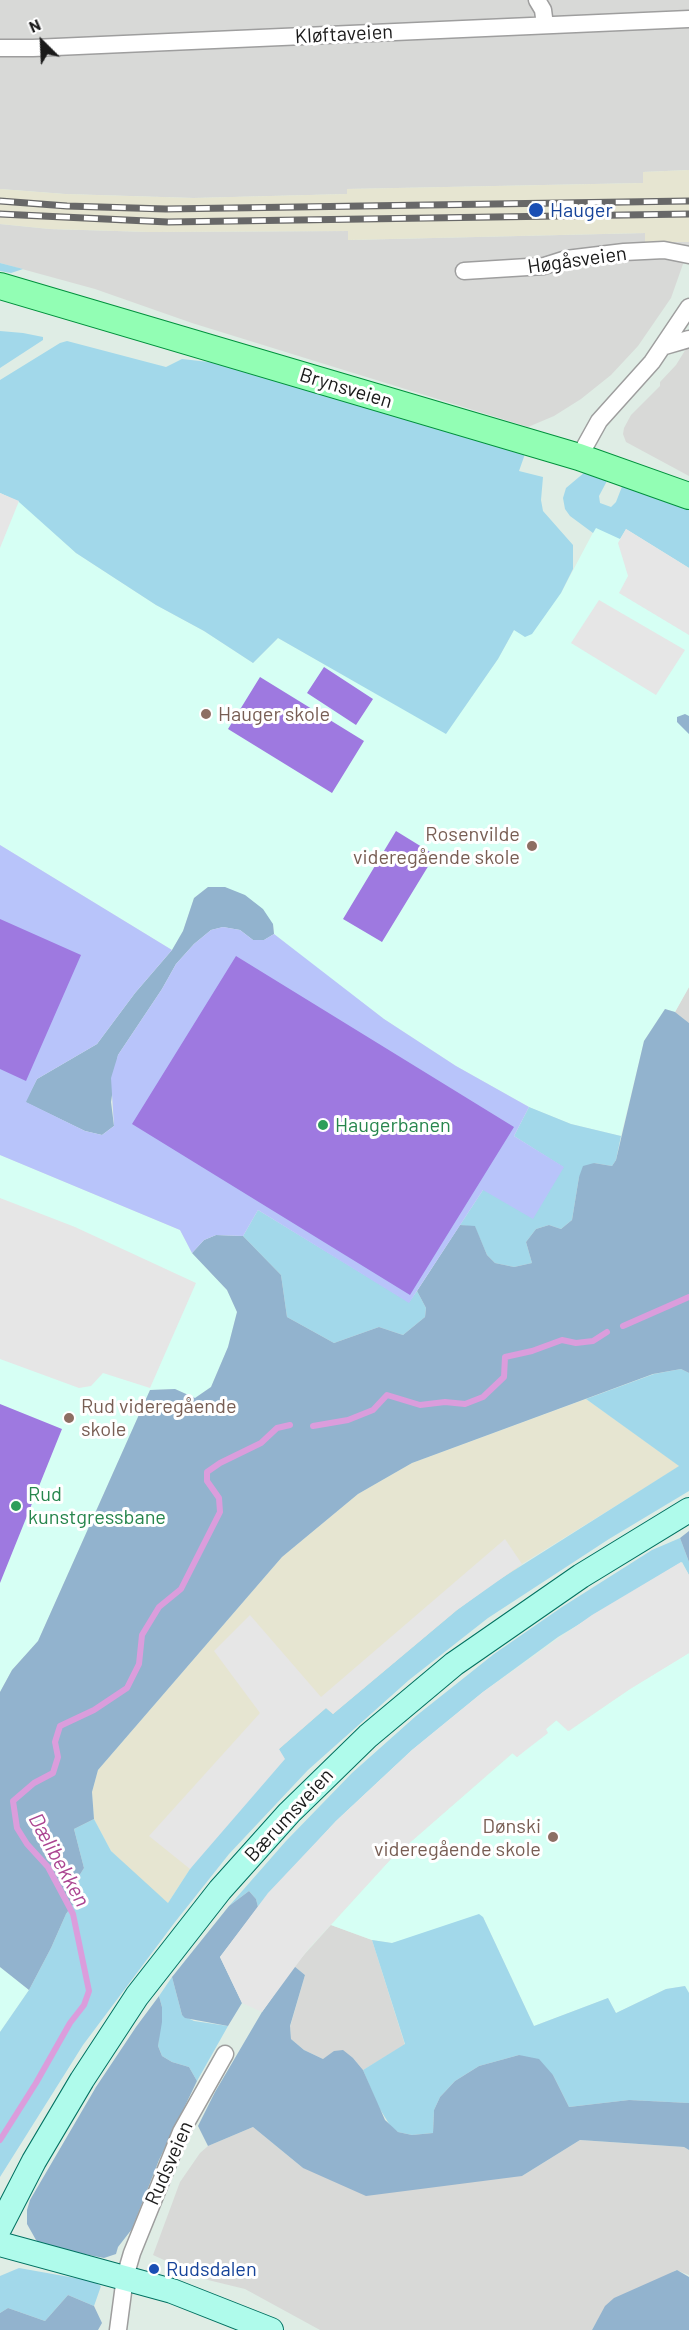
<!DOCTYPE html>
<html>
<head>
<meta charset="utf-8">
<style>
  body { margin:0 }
  #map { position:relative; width:689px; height:2330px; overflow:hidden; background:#dfede5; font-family:Barlow,sans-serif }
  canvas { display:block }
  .north { position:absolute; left:12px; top:12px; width:60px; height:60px; -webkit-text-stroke:4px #fff; paint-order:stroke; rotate:336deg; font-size:16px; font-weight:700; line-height:24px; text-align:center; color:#1a1a1a }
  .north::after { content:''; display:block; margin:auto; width:21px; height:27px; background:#1a1a1a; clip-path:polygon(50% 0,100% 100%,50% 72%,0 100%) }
</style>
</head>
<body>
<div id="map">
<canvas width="689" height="2330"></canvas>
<div class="north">N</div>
</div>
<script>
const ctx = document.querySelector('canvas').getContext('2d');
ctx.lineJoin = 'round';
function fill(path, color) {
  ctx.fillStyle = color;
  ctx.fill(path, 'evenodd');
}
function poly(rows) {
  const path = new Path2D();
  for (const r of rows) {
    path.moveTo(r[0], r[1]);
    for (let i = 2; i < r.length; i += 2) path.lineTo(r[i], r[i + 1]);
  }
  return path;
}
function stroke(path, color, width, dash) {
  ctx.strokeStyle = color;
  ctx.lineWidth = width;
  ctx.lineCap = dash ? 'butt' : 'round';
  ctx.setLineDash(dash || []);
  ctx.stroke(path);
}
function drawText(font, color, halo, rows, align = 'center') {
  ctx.font = font + ' Barlow,sans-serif';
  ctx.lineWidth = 6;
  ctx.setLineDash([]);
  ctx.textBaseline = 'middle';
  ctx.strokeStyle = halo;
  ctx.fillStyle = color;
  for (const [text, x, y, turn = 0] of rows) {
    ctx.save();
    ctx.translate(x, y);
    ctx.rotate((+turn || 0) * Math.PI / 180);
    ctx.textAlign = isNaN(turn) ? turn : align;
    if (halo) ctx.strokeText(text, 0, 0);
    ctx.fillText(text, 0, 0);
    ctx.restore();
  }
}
fill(poly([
  [0,0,689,0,689,170,643,172,643,183,348,189,348,194,194,198,65,194,0,189],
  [0,224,50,229,150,232,349,231,349,240,645,233,646,242,689,242,689,247,671,298,638,346,611,375,581,399,554,416,528,427,192,323,95,289,0,263],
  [689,344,689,476,626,442,623,434,624,428,631,415,660,386,660,382,676,365],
  [689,987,689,1023,675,1012],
  [331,1925,372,1940,405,2045,363,2070,353,2058,331,2055,323,2059,304,2050,291,2039,290,2027,305,1975,294,1966],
  [253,2127,303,2168,522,2176,580,2140,684,2147,689,2150,689,2275,676,2270,596,2323,592,2330,320,2330,245,2289,208,2280,153,2255,180,2182,200,2153,208,2146]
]), '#d8d9d7');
fill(poly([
  [689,170,689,242,645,242,645,233,348,240,348,231,150,232,50,229,0,224,0,189,65,194,193,198,347,194,347,189,643,183,643,172],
  [586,1399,680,1466,522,1564,190,1869,168,1903,138,1878,111,1851,94,1819,92,1792,98,1770,282,1557,358,1494,412,1463]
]), '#e6e5d1');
fill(poly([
  [0,493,19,501,76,553,156,605,204,631,253,663,278,638,446,733,498,659,514,630,561,593,596,527,689,568,689,987,675,1012,665,1009,644,1041,621,1136,571,1124,529,1107,456,1066,384,1019,305,959,274,934,273,924,225,887,208,887,194,898,183,931,172,950,0,845],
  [0,1155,180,1230,192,1253,227,1290,237,1312,228,1347,211,1387,195,1398,175,1389,150,1390,38,1641,12,1670,0,1692],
  [689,1653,689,1993,685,1986,666,1989,616,2013,608,1998,534,2026,483,1917,392,1943,372,1940,331,1925,390,1860,513,1753,517,1757,547,1732,545,1730,557,1720,569,1731,630,1689],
  [0,1967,29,1990,0,2032]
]), '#d6fff4');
fill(poly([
  [0,263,23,269,11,273,0,271],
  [0,331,23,333,43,337,43,340,0,368],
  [67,341,166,367,182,359,218,363,525,454,519,471,543,477,541,500,543,511,573,545,573,569,561,593,532,634,525,637,514,630,498,659,446,734,278,638,253,663,204,631,156,605,76,553,19,502,0,493,0,380,60,343],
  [585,472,608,479,599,496,600,503,611,507,616,502,623,484,689,509,689,568,626,529,620,539,596,528,593,533,570,516,565,509,563,498,566,488],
  [529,1107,571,1124,621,1136,616,1160,612,1166,594,1163,579,1177,572,1220,561,1229,549,1225,536,1229,526,1242,532,1263,514,1267,495,1263,487,1255,475,1227,460,1225,483,1190,563,1167,514,1136],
  [258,1210,409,1302,417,1291,426,1308,425,1317,403,1335,379,1327,334,1343,287,1317,281,1275,243,1236],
  [681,1369,689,1373,689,1491,609,1539,488,1618,409,1680,308,1770,229,1854,175,1922,83,2045,0,2177,0,2032,29,1990,51,1948,66,1914,76,1900,79,1876,84,1868,74,1829,94,1819,111,1851,168,1903,190,1869,279,1749,326,1708,333,1714,457,1610,494,1583,679,1466,586,1399,654,1374],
  [680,1538,689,1562,689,1575,682,1562,558,1637,483,1692,412,1750,336,1821,258,1907,256,1899,249,1891,229,1906,286,1841,352,1773,416,1716,494,1654,562,1607,652,1550],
  [479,1914,483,1917,534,2026,608,1998,616,2013,666,1989,685,1986,689,1993,689,2103,629,2100,569,2107,553,2075,519,2055,479,2066,455,2081,440,2097,434,2110,433,2133,412,2135,398,2132,391,2127,378,2106,363,2070,405,2044,372,1940,392,1943],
  [172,1977,182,2015,194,2021,228,2026,197,2081,189,2067,172,2062,162,2056,158,2046,162,2007,159,1996],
  [19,2268,92,2281,101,2286,94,2306,68,2295,45,2321,8,2308,0,2313,0,2276]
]), '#a2d8ea');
fill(poly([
  [685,714,689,716,689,734,677,722,677,717],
  [208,887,225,887,245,895,263,909,273,924,274,934,264,940,253,940,240,930,223,927,211,930,194,944,176,964,162,989,118,1055,111,1102,114,1126,102,1135,85,1131,25,1102,37,1079,97,1044,135,993,172,950,183,931,194,898],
  [665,1009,675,1012,689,1023,689,1373,681,1369,653,1374,412,1463,358,1494,282,1557,98,1770,92,1792,94,1819,74,1829,84,1868,79,1876,76,1900,66,1914,51,1948,29,1990,0,1967,0,1692,12,1670,38,1641,150,1390,175,1389,195,1398,211,1387,228,1347,237,1312,227,1290,192,1253,204,1240,216,1235,243,1236,281,1275,287,1317,334,1343,379,1327,403,1335,425,1317,426,1308,417,1291,460,1225,475,1226,487,1255,495,1263,514,1267,532,1263,526,1242,536,1229,549,1225,561,1229,572,1220,579,1177,583,1166,594,1163,612,1166,616,1160,644,1041],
  [689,1531,689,1562,680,1538],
  [249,1891,256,1899,258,1907,220,1957,242,2003,228,2026,185,2018,182,2015,172,1977,229,1906],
  [294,1966,305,1975,290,2026,291,2039,304,2050,323,2059,334,2051,343,2050,353,2058,363,2070,385,2120,398,2132,412,2135,433,2133,434,2110,440,2097,455,2081,479,2066,519,2055,539,2059,553,2075,569,2107,629,2100,689,2103,689,2150,684,2147,580,2140,522,2176,366,2196,303,2168,253,2127,208,2146,198,2126,215,2092,262,2012],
  [159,1996,162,2007,162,2022,158,2046,162,2056,172,2062,189,2067,197,2081,159,2160,132,2229,118,2247,116,2254,104,2258,44,2246,36,2240,27,2224,27,2210,30,2200,96,2087,136,2027],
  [677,2270,689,2277,689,2330,592,2330,605,2306,614,2298],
  [68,2295,94,2306,102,2323,98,2330,0,2330,0,2313,8,2308,45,2321]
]), '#92b3ce');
fill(poly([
  [0,845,172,950,135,993,97,1044,37,1079,26,1102,85,1131,102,1135,114,1126,111,1078,118,1055,162,989,176,964,194,944,211,930,223,927,240,930,253,940,264,940,274,934,384,1019,456,1066,529,1107,514,1136,564,1167,533,1219,483,1190,409,1303,258,1210,243,1236,216,1235,204,1240,192,1253,180,1230,0,1155]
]), '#b8c4fa');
fill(poly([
  [324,667,373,699,356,725,307,693],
  [260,677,364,741,332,793,228,729],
  [396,831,435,855,382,942,343,919],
  [0,919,81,955,26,1081,0,1069],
  [236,956,514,1127,410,1295,132,1124],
  [0,1404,62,1429,0,1583]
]), '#9e79e0');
fill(poly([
  [0,493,19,501,0,548],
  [626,529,689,568,689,635,619,593,628,576,618,543],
  [599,600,685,650,656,695,571,643],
  [0,1198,75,1227,196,1283,150,1388,103,1373,91,1386,79,1388,0,1359],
  [505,1539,522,1564,457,1610,333,1714,326,1708,279,1749,285,1759,190,1869,149,1836,260,1713,214,1651,250,1615,321,1697],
  [681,1562,689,1575,689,1653,630,1689,568,1731,556,1720,546,1729,548,1733,517,1757,512,1753,390,1860,309,1948,262,2012,242,2003,220,1957,268,1893,336,1821,412,1750,483,1692,592,1615]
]), '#e6e6e6');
stroke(poly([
  [623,1326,689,1297],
  [313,1426,348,1420,373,1410,387,1395,420,1405,445,1402,465,1404,483,1397,504,1377,505,1357,532,1351,562,1340,576,1343,593,1341,607,1332],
  [0,2140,36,2083,70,2023,84,2005,89,1991,73,1914,48,1867,27,1844,17,1828,13,1801,34,1783,53,1773,58,1757,55,1742,60,1726,94,1710,127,1688,139,1664,142,1635,159,1607,181,1589,220,1512,219,1498,207,1481,207,1472,220,1463,261,1443,277,1428,290,1425]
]), '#db9ddc', 6);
const street = poly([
  [537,0,543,10,545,25],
  [0,48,33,48,689,19],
  [464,271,544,266,566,259,624,252,664,250,689,255],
  [665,346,689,339],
  [579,457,599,421,652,362,689,307],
  [118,2330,125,2277,132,2253,181,2132,225,2054]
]);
const secondary = poly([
  [0,2227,34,2161,82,2080,137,1996,220,1890,289,1813,368,1736,454,1664,581,1576,689,1510],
  [0,2244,172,2291,271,2330]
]);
const primary = poly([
  [0,286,579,457,689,496]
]);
stroke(street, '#9e9e9e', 19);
stroke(secondary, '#017161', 26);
stroke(primary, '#00913c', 28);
stroke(street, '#fff', 16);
stroke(secondary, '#affbeb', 24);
stroke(primary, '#92feb4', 26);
const rail = poly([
  [0,201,67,206,166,209,689,201],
  [0,214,168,222,689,214]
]);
stroke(rail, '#686868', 7);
stroke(rail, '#fff', 4.5, [14]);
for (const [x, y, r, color] of [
  [536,210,8,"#1a4fb4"],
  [206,714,6,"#8d6e63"],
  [532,846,6,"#8d6e63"],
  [323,1125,6,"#2e9e5b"],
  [69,1418,6,"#8d6e63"],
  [16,1506,6,"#2e9e5b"],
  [553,1837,6,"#8d6e63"],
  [154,2269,6,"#1a4fb4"]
]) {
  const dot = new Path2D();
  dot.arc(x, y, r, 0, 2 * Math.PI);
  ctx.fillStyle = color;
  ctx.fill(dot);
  stroke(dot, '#fff', 2);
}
drawText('20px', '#1a1a1a', '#fff', [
  ["Kløftaveien",344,34,-3],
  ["Høgåsveien",577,260,-8],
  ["Brynsveien",346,388,17],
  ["Bærumsveien",289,1815,-47],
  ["Rudsveien",169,2163,-66]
]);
drawText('20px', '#164399', '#fff', [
  ["Hauger",550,210],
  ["Rudsdalen",166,2269]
], 'left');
drawText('20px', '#785e54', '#fff', [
  ["Hauger skole",218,714],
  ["Rosenvilde",520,834,"right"],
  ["videregående skole",520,857,"right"],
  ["Rud videregående",81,1406],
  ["skole",81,1429],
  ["Dønski",541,1826,"right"],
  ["videregående skole",541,1849,"right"]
], 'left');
drawText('20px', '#27864d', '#fff', [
  ["Haugerbanen",335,1125],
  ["Rud",28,1494],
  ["kunstgressbane",28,1517]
], 'left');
drawText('italic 21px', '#ab4592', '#fff', [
  ["Dælibekken",59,1860,61]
]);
</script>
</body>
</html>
